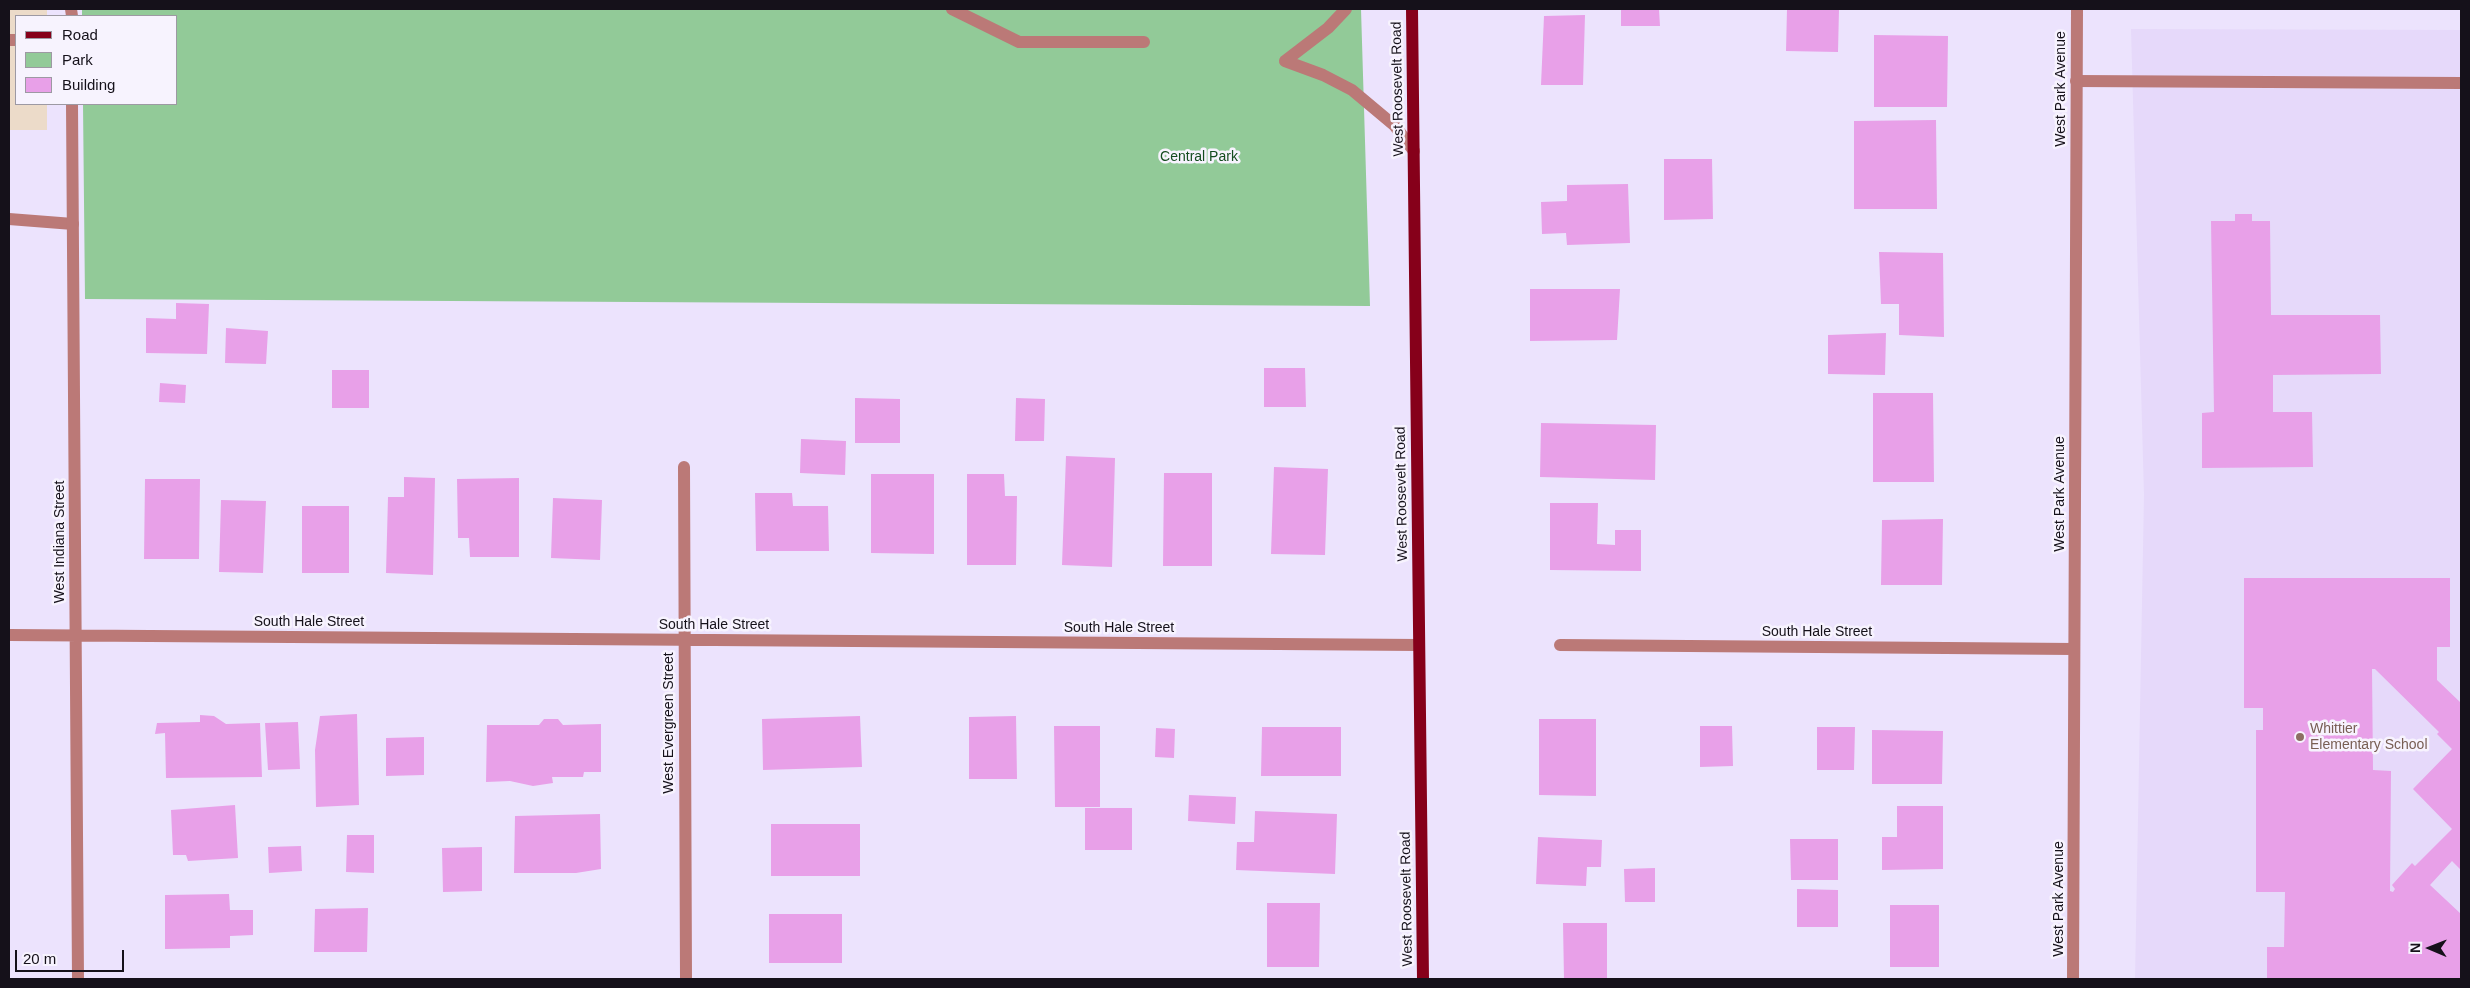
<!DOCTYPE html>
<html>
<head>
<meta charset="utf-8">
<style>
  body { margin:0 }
  #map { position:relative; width:2470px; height:988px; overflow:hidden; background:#ece3fd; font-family:Helvetica,sans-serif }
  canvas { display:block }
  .frame { position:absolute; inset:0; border:10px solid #15111a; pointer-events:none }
  .legend { position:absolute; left:15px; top:15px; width:162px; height:90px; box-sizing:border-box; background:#f7f3fe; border:1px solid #9d99a3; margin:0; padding:6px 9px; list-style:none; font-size:15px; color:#15111a }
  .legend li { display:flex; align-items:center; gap:10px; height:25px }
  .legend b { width:25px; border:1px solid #9d99a3 }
  .north { position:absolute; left:2405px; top:923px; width:50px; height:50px; -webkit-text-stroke:4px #f7f3fe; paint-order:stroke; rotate:271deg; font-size:14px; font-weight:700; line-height:20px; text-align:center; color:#15111a }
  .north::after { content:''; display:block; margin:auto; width:18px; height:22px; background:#15111a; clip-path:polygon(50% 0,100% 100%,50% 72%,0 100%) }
  .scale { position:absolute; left:15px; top:950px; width:109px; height:22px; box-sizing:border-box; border:2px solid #15111a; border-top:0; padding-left:6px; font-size:15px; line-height:18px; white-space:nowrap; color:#15111a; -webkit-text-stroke:4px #f7f3fe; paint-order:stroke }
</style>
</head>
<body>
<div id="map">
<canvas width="2470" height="988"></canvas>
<div class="frame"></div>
<ul class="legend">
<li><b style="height:6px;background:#86001a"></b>Road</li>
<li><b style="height:14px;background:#92ca98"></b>Park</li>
<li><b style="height:14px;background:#e8a0e8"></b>Building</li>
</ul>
<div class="north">N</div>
<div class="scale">20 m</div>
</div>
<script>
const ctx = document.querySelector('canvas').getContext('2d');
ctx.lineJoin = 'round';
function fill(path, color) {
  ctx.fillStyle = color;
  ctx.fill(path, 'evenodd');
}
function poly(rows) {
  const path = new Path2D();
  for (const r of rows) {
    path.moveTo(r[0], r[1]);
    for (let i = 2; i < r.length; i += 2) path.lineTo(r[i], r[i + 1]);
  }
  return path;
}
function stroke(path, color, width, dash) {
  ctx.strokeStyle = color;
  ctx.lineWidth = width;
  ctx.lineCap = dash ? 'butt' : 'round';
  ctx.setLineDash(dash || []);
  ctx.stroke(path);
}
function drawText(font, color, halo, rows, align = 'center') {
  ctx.font = font + ' Helvetica,sans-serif';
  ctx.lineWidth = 5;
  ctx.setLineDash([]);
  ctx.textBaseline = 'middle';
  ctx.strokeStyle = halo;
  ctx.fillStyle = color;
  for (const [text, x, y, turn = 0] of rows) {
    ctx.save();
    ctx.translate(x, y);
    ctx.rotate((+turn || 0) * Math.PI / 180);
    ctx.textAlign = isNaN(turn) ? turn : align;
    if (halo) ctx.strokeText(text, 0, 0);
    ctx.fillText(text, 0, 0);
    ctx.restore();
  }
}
fill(poly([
  [9,9,47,9,47,16,16,16,16,104,47,104,47,130,9,130]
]), '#ecdbc9');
fill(poly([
  [2131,29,2461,30,2461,979,2135,979,2144,495]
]), '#e6d9fa');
fill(poly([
  [82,9,1361,9,1370,306,85,299,83,104,176,104,176,16,82,16]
]), '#92ca98');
fill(poly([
  [1621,9,1659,9,1660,26,1621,26],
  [1787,9,1839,9,1838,52,1786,51],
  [1585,15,1583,85,1541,85,1544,16],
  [1874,35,1948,36,1947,107,1874,107],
  [1936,120,1937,209,1854,209,1854,121],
  [1664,159,1712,159,1713,219,1664,220],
  [1628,184,1630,243,1567,245,1566,233,1542,234,1541,202,1567,201,1567,185],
  [2235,214,2252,214,2252,221,2270,221,2271,315,2380,315,2381,374,2273,375,2273,412,2312,412,2313,467,2202,468,2202,413,2214,412,2211,221,2235,221],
  [1879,252,1943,253,1944,337,1899,335,1899,304,1881,304],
  [1530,289,1620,289,1617,340,1530,341],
  [176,303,209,304,207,354,146,353,146,318,176,319],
  [226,328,268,331,266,364,225,363],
  [1886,333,1885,375,1828,374,1828,335],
  [1264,368,1305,368,1306,407,1264,407],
  [332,370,369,370,369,408,332,408],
  [160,383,186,385,185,403,159,402],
  [1873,393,1933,393,1934,482,1873,482],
  [855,398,900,399,900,443,855,443],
  [1016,398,1045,399,1044,441,1015,441],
  [1541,423,1656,425,1655,480,1540,477],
  [801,439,846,441,845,475,800,473],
  [1066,456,1115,458,1112,567,1062,565],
  [1274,467,1328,469,1325,555,1271,554],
  [1164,473,1212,473,1212,566,1163,566],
  [871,474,934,474,934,554,871,553],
  [967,474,1004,474,1005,496,1017,496,1016,565,967,565],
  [404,477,435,478,433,575,386,573,388,497,404,497],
  [519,478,519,557,470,557,469,538,458,538,457,479],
  [145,479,200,479,199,559,144,559],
  [755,493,792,493,793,506,828,506,829,551,756,551],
  [553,498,602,500,600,560,551,558],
  [221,500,266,501,263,573,219,572],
  [1550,503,1598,503,1597,544,1615,545,1615,530,1641,530,1641,571,1550,570],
  [302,506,349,506,349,573,302,573],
  [1943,519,1942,585,1881,585,1882,520],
  [2244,578,2450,578,2450,647,2437,647,2437,680,2461,703,2461,870,2452,861,2430,885,2461,914,2461,979,2267,979,2267,947,2284,947,2285,892,2256,892,2256,730,2263,730,2263,708,2244,708],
  [2372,669,2375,669,2439,732,2437,734,2452,749,2413,789,2452,829,2415,866,2412,863,2392,885,2395,889,2393,892,2390,891,2391,771,2373,770],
  [357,714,359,805,316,807,315,750,320,716],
  [200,715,214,716,226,724,260,723,262,777,166,778,165,733,155,734,157,723,200,722],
  [860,716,862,767,763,770,762,719],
  [1016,716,1017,779,969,779,969,717],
  [544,719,558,719,563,725,601,724,601,772,584,772,583,777,552,777,553,783,533,786,510,781,486,782,487,725,539,725],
  [1539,719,1596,719,1596,796,1539,795],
  [298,722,300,769,268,770,265,723],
  [1054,726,1100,726,1100,807,1055,807],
  [1700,726,1732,726,1733,766,1700,767],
  [1262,727,1341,727,1341,776,1261,776],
  [1817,727,1855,727,1854,770,1817,770],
  [1156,728,1175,729,1174,758,1155,757],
  [1872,730,1943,731,1942,784,1872,784],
  [424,737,424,775,386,776,386,738],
  [1189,795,1236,797,1235,824,1188,821],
  [235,805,238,858,188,861,186,855,173,855,171,810],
  [1897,806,1943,806,1943,869,1882,870,1882,837,1897,837],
  [1085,808,1132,808,1132,850,1085,850],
  [1255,811,1337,814,1335,874,1236,870,1237,842,1254,842],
  [600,814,601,869,576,873,514,873,515,816],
  [771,824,860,824,860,876,771,876],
  [347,835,374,835,374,873,346,872],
  [1538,837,1602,840,1601,867,1587,867,1586,886,1536,884],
  [1790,839,1838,839,1838,880,1791,880],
  [301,846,302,871,269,873,268,847],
  [482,847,482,891,443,892,442,848],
  [1655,868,1655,902,1625,902,1624,869],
  [1797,889,1838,890,1838,927,1797,927],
  [229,894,230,910,253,910,253,935,230,936,230,948,165,949,165,895],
  [1267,903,1320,903,1319,967,1267,967],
  [1890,905,1939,905,1939,967,1890,967],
  [368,908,367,952,314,952,315,909],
  [769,914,842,914,842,963,769,963],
  [1563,923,1607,923,1607,979,1564,979]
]), '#e8a0e8');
stroke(poly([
  [952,9,1019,42,1144,42],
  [9,40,16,40],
  [1285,61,1323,75,1352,90,1395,126,1414,151],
  [1285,61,1328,28,1346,9],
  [2076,81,2461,83],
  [9,219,73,224]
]), '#bb7977', 12);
stroke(poly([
  [71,9,72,16],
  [72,104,78,979],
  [684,467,686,979],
  [9,635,1419,645],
  [1560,645,2074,649],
  [2073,979,2077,9]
]), '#bb7977', 12);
stroke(poly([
  [1412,9,1423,979]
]), '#86001a', 12);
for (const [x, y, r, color] of [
  [2300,737,5,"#8d6e63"]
]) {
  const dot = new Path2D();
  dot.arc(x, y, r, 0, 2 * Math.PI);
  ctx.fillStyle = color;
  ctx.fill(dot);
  stroke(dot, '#f7f3fe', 2);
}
drawText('14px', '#15111a', '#f7f3fe', [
  ["West Roosevelt Road",1398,89,-91],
  ["West Park Avenue",2061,89,-90],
  ["West Roosevelt Road",1402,494,-91],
  ["West Park Avenue",2060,494,-90],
  ["West Indiana Street",60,542,-90],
  ["South Hale Street",309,622],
  ["South Hale Street",714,625],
  ["South Hale Street",1119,628],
  ["South Hale Street",1817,632],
  ["West Evergreen Street",669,723,-90],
  ["West Roosevelt Road",1407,899,-91],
  ["West Park Avenue",2059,899,-90]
]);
drawText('14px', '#144c1f', '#f7f3fe', [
  ["Central Park",1199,157]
]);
drawText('14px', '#785e54', '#f7f3fe', [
  ["Whittier",2310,729],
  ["Elementary School",2310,745]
], 'left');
</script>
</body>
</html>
